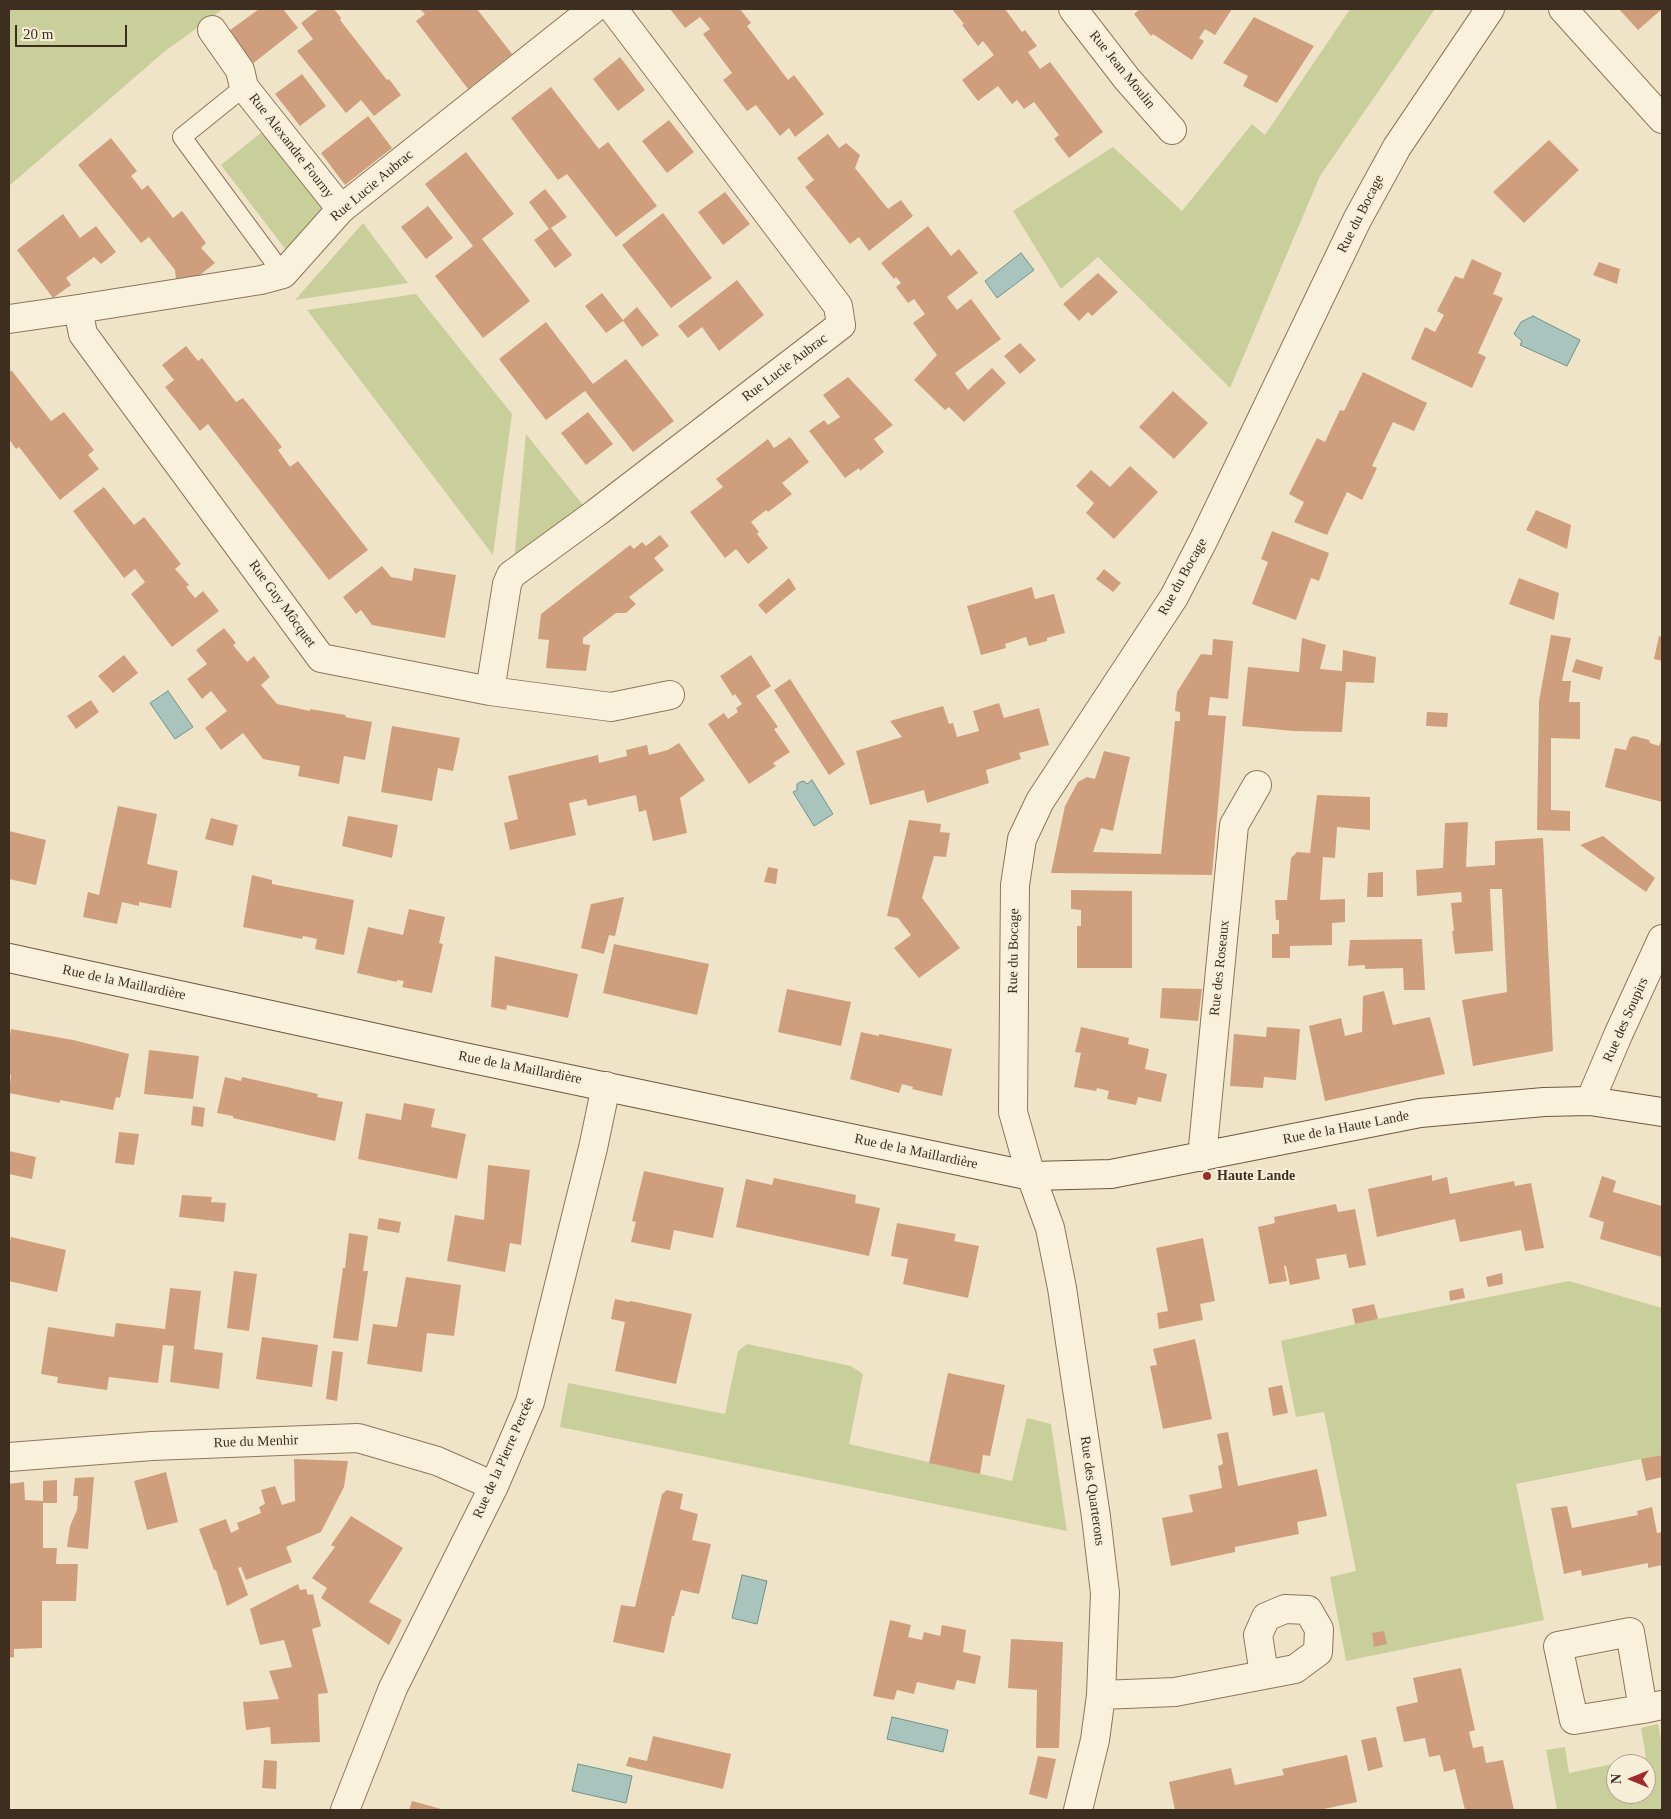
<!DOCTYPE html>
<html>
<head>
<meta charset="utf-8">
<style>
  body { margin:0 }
  #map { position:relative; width:1671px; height:1819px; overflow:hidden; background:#f0e4c8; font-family:"Times New Roman",serif }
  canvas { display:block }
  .frame { position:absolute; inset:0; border:10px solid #3d2e20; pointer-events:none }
  .north { position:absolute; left:1606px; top:1754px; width:50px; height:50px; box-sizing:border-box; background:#f7eed8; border:1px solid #ada18e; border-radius:50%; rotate:270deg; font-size:14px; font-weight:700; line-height:20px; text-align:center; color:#3d2e20 }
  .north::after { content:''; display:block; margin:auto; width:18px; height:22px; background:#9e2a2b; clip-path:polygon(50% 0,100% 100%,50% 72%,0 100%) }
  .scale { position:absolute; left:15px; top:25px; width:112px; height:22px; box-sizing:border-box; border:2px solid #3d2e20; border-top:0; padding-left:6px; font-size:15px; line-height:18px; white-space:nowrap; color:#3d2e20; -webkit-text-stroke:4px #f7eed8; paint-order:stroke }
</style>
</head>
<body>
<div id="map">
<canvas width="1671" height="1819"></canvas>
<div class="frame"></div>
<div class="north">N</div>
<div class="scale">20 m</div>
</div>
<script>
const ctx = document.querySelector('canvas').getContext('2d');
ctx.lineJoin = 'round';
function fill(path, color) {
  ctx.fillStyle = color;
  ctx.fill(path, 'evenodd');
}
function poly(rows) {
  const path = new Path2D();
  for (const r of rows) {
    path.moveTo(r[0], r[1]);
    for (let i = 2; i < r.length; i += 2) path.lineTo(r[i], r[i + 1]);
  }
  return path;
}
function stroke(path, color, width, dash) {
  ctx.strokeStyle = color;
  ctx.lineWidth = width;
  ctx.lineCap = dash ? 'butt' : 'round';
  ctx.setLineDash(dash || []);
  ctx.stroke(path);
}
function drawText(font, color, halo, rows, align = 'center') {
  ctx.font = font + ' "Times New Roman",serif';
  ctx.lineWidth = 4;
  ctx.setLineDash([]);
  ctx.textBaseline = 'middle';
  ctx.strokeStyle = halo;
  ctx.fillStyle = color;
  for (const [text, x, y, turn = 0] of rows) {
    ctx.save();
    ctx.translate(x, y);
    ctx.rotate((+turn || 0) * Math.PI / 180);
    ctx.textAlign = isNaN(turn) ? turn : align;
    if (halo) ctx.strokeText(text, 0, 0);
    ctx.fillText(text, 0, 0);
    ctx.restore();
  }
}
fill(poly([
  [9,9,223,9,164,52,9,186],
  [1350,9,1435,9,1320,176,1230,388,1098,257,1061,289,1013,211,1113,147,1182,211,1252,124,1265,135],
  [263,131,325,210,286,250,221,165],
  [363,223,408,283,295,300],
  [416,294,512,414,493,555,307,310],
  [526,434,583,505,514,562],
  [1569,1281,1662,1308,1662,1455,1516,1484,1544,1620,1346,1661,1330,1577,1356,1571,1324,1412,1296,1417,1281,1341,1378,1319],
  [747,1344,851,1366,863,1374,849,1444,1012,1481,1027,1418,1051,1424,1067,1531,560,1427,568,1383,725,1414,738,1351],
  [1658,1724,1662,1745,1662,1810,1557,1810,1546,1750,1565,1747,1569,1773,1646,1757,1641,1728],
  [1616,1764,1646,1764,1646,1794,1616,1794]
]), '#c9cf9b');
const water = poly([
  [1021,253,1034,270,997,298,985,281,1021,253],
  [1533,316,1580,340,1567,366,1520,345,1522,341,1514,334,1521,322,1533,316],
  [168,691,193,727,175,739,150,703,168,691],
  [812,780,833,814,814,826,793,792,797,790,797,784,800,782,804,781,807,784,812,780],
  [742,1575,767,1581,757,1624,732,1618,742,1575],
  [892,1717,948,1730,943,1752,887,1739,892,1717],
  [578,1764,632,1776,626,1803,572,1791,578,1764]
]);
fill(water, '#a9c4bc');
stroke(water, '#6f938a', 1);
fill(poly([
  [259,9,283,9,298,28,251,65,226,33],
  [319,9,334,9,341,18,340,20,387,80,389,79,401,95,374,116,361,100,346,113,297,51,313,39,301,23],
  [420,9,477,9,512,54,468,89,416,21,425,14],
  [670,9,740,9,751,23,747,26,788,80,794,75,824,114,795,137,789,128,780,136,756,105,747,111,723,80,732,73,703,34,710,29,700,17,685,28],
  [952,9,1005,9,1022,32,1025,30,1037,46,1028,52,1040,69,1050,62,1103,132,1069,158,1054,139,1059,135,1034,102,1024,109,1017,100,1012,104,998,86,978,101,962,80,994,55,983,41,978,46,962,25,964,24],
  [1140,9,1232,9,1215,35,1205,29,1199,38,1204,41,1192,60,1153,34,1151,36,1134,14],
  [1619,9,1662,9,1638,30],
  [1254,17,1314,46,1277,103,1243,86,1248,76,1223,63],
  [620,57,645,90,618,111,593,79],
  [302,74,326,106,300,126,275,94],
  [551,87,599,149,608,142,657,206,616,237,567,174,558,180,511,118],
  [368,116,392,148,345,185,321,153],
  [669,120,694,152,667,173,642,141],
  [828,134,839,148,846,143,860,155,855,168,888,209,901,200,913,216,869,251,859,237,850,244,805,187,814,180,797,158],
  [111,138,137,171,131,176,142,190,148,185,173,218,182,211,206,243,201,248,215,263,196,278,176,280,175,270,149,237,141,243,78,165],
  [1549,140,1579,170,1524,223,1493,192],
  [466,152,514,214,482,239,530,301,483,338,435,276,473,246,425,184],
  [545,189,567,217,551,228,572,255,555,268,534,240,549,229,529,202],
  [725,192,750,224,723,245,698,212],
  [428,206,453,238,426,259,401,227],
  [663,213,712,278,671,308,622,245],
  [63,214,80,238,96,226,116,252,101,264,94,257,66,278,71,285,53,298,17,250],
  [928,226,951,256,959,249,978,273,947,297,957,310,971,299,1001,339,955,373,968,390,992,368,1006,383,964,422,949,407,945,410,914,380,937,355,913,323,925,314,914,299,908,303,896,287,901,283,896,277,894,279,881,263],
  [1472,259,1502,273,1493,294,1503,298,1478,353,1486,357,1472,388,1411,359,1425,327,1435,332,1444,315,1437,311,1455,276,1463,279],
  [1599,262,1620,269,1617,284,1593,275],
  [1098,273,1118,292,1092,316,1088,312,1079,321,1063,304],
  [737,280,764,315,719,351,702,327,688,338,678,326],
  [602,293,623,320,637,307,659,335,642,347,623,321,606,333,585,306],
  [546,322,593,384,626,359,674,421,633,452,585,391,546,420,499,359],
  [1020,343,1036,360,1020,374,1004,356],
  [186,346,198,361,202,358,236,402,243,398,282,447,278,450,290,467,298,461,368,550,329,580,208,424,200,431,165,387,174,380,162,365],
  [9,371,12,371,51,421,64,412,94,450,88,455,99,469,60,500,19,447,16,449,9,439],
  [1363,372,1427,403,1414,431,1393,422,1372,466,1377,468,1362,500,1347,492,1327,535,1294,522,1304,502,1289,494,1317,438,1325,442,1340,410,1344,411],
  [848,377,893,425,874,439,884,452,860,471,859,468,845,478,809,431,824,420,828,425,840,417,823,395],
  [1173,391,1208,423,1174,459,1139,427],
  [588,412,613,444,586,465,561,433],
  [790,437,809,462,782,483,792,494,768,512,766,510,751,522,759,532,757,534,768,548,748,564,736,549,725,558,690,512,723,487,716,479,768,439,774,448],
  [1130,466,1158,492,1114,539,1086,513,1094,503,1076,486,1091,470,1110,487],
  [104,487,134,525,144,517,181,564,175,569,189,585,186,587,195,598,203,591,219,611,172,647,131,594,145,582,135,569,124,578,73,511],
  [1536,510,1571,525,1567,549,1526,530],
  [1272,531,1329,553,1319,581,1311,578,1296,620,1252,604,1268,562,1261,559],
  [660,535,669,546,654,558,664,570,629,597,636,604,626,613,616,613,583,638,583,644,590,645,586,671,546,668,549,640,538,639,541,614,630,545,634,549,642,542,646,546],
  [382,566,391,577,412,581,414,568,456,575,445,638,372,625,361,610,356,614,343,597],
  [1104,569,1121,583,1113,592,1096,579],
  [789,578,796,589,766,614,758,605],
  [1519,578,1559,593,1554,620,1509,604],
  [1032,587,1035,599,1054,594,1065,633,1047,638,1047,641,1029,646,1026,637,1005,644,1006,648,981,655,967,606],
  [224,628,236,643,233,645,247,662,254,656,270,677,261,685,277,704,310,711,310,709,346,715,345,717,372,722,365,760,344,756,339,784,298,776,300,766,263,759,243,733,221,750,205,728,227,711,211,691,202,699,187,679,207,664,196,650],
  [1551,635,1571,638,1562,681,1571,681,1569,702,1580,702,1580,739,1551,738,1551,810,1570,811,1570,831,1537,830,1539,701],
  [1659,636,1662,637,1662,661,1654,659],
  [1302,638,1326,645,1320,669,1342,671,1343,650,1376,657,1374,683,1346,682,1342,732,1293,731,1242,726,1248,667,1299,672],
  [1213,639,1233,641,1228,699,1210,697,1208,715,1226,716,1212,875,1051,873,1065,806,1078,782,1087,777,1095,779,1104,751,1130,757,1113,831,1101,828,1093,852,1161,854,1175,721,1180,721,1180,712,1175,711,1177,692,1201,654,1212,655],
  [124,655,138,673,113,693,98,676],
  [751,655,771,686,756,696,778,727,774,729,790,752,773,763,776,766,749,784,708,724,724,713,728,719,738,712,736,708,742,704,735,694,733,696,720,676],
  [1576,659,1603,667,1600,680,1572,672],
  [790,679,845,764,829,775,774,690],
  [91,700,99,712,76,729,67,716],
  [999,703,1004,718,1039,708,1049,745,1019,753,1021,759,986,770,989,783,927,803,924,790,870,805,856,751,902,737,890,721,943,706,949,724,953,723,957,737,979,731,973,711],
  [1427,712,1448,713,1447,727,1426,726],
  [392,726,460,738,453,771,438,768,432,801,381,792],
  [1634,736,1649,740,1650,743,1659,746,1662,738,1662,802,1605,787,1615,748,1626,750,1630,738],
  [679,743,705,780,680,798,687,833,653,841,646,810,639,812,636,795,588,806,586,799,569,803,576,835,510,850,504,823,518,819,508,776,598,755,599,763,627,756,626,750,647,745,649,755,668,750],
  [1317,795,1370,797,1370,830,1337,827,1335,858,1323,857,1320,900,1345,899,1345,922,1332,923,1332,945,1290,946,1290,958,1272,958,1272,934,1279,934,1279,920,1276,920,1275,900,1287,900,1291,858,1297,852,1310,853],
  [118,806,157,814,147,864,178,871,171,908,139,902,139,906,122,902,117,924,83,917,88,892,99,895],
  [348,816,398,825,392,858,342,846],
  [211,818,238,825,233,846,205,839],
  [909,820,941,824,940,832,950,833,946,857,934,856,922,898,960,948,919,978,894,948,911,935,898,918,887,916],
  [1468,822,1466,867,1495,865,1495,841,1543,838,1553,1051,1473,1066,1462,1000,1507,992,1502,889,1490,889,1493,951,1455,954,1452,931,1454,931,1451,903,1462,902,1461,892,1417,896,1416,870,1443,868,1445,823],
  [9,831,46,840,36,885,9,879],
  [1603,836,1655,878,1646,892,1580,845],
  [768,867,778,869,776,884,764,882],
  [1383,872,1383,897,1367,897,1368,873],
  [252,875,272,880,272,884,354,900,344,955,315,949,317,939,303,936,302,939,243,927],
  [1071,890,1132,891,1132,968,1077,968,1077,926,1081,926,1081,910,1071,909],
  [624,897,615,936,609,935,604,954,581,948,591,904],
  [409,909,445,917,439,943,443,944,432,993,402,987,404,981,397,980,397,982,357,973,368,927,403,935],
  [1422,939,1425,990,1404,990,1403,968,1365,969,1365,965,1348,966,1350,940],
  [614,944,709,964,697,1015,603,993],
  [495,956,578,974,568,1018,507,1005,506,1010,491,1007],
  [1162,988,1202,989,1198,1021,1160,1018],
  [787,989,851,1002,841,1046,778,1032],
  [1384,991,1393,1025,1430,1017,1445,1074,1325,1101,1309,1026,1341,1018,1345,1036,1362,1032,1363,996],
  [1081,1027,1129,1038,1128,1044,1149,1049,1145,1069,1167,1074,1161,1102,1138,1097,1136,1105,1107,1099,1109,1091,1097,1088,1096,1091,1074,1087,1081,1053,1075,1052],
  [1267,1027,1300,1029,1296,1080,1264,1077,1263,1088,1230,1086,1234,1034,1266,1037],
  [11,1029,73,1040,129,1054,120,1098,116,1097,113,1110,60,1100,60,1103,9,1093,11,1075,9,1074,9,1041],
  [861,1032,879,1036,879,1034,952,1049,942,1096,912,1089,913,1087,902,1084,899,1093,850,1079],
  [149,1050,199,1056,193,1099,144,1094],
  [225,1077,241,1081,242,1077,318,1094,317,1097,343,1102,335,1141,233,1118,233,1116,217,1113],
  [404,1103,435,1109,431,1127,466,1134,457,1179,358,1159,366,1113,401,1120],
  [193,1106,205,1108,203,1127,191,1125],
  [119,1132,139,1134,134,1165,115,1163],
  [9,1151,36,1157,32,1179,9,1174],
  [488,1165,530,1170,521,1245,510,1243,505,1272,447,1261,455,1215,484,1220],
  [644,1171,724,1188,713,1238,674,1230,670,1250,631,1242,636,1222,632,1221],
  [1432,1175,1432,1181,1447,1177,1450,1194,1514,1181,1515,1186,1531,1183,1544,1248,1525,1251,1521,1230,1460,1242,1455,1219,1377,1237,1368,1189],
  [1602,1176,1616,1181,1613,1192,1662,1206,1662,1257,1600,1239,1604,1222,1589,1217],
  [774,1178,856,1195,855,1203,880,1208,869,1256,736,1227,746,1179,772,1185],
  [182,1195,212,1197,211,1202,226,1203,224,1222,179,1217],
  [1336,1204,1338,1212,1355,1209,1366,1265,1349,1268,1346,1254,1316,1259,1320,1279,1290,1285,1286,1266,1284,1266,1287,1281,1269,1284,1258,1227,1275,1223,1274,1217],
  [379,1218,401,1222,399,1233,377,1229],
  [897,1223,956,1234,954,1241,979,1246,968,1298,903,1284,908,1259,891,1256],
  [349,1233,368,1236,363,1271,368,1271,358,1341,333,1338,343,1268,345,1268],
  [11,1237,66,1250,57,1292,9,1281,9,1246],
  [1203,1238,1215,1301,1200,1304,1203,1320,1159,1329,1157,1313,1168,1311,1156,1248],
  [234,1271,257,1274,249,1331,227,1328],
  [1502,1273,1503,1284,1488,1287,1486,1277],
  [406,1277,461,1285,454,1336,427,1333,422,1372,367,1364,373,1324,397,1327],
  [170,1288,201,1291,194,1349,223,1353,219,1389,170,1382,174,1346,163,1345,158,1383,109,1377,107,1390,57,1383,58,1377,41,1374,48,1327,114,1337,116,1323,165,1329],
  [1463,1288,1465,1298,1450,1301,1449,1291],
  [615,1299,629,1302,631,1301,692,1314,676,1384,615,1371,625,1322,611,1319],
  [1374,1304,1378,1319,1355,1324,1352,1309],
  [262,1337,318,1345,312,1387,256,1379],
  [1195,1339,1212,1419,1163,1429,1150,1366,1157,1365,1153,1349],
  [332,1351,343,1352,337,1401,326,1399],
  [948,1373,1005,1385,990,1456,983,1455,980,1474,929,1463],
  [1282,1385,1288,1413,1273,1416,1268,1388],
  [1228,1432,1238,1486,1317,1469,1327,1516,1297,1522,1299,1534,1235,1547,1235,1552,1171,1566,1162,1518,1193,1512,1189,1495,1222,1488,1218,1466,1223,1464,1217,1434],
  [1662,1455,1662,1477,1646,1481,1641,1459],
  [294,1459,348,1461,344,1487,321,1532,286,1547,292,1562,246,1580,241,1567,238,1568,248,1595,227,1606,216,1570,214,1570,199,1529,226,1519,231,1533,239,1529,237,1523,261,1513,259,1507,265,1504,261,1490,275,1486,282,1505,295,1501],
  [166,1472,178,1522,147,1530,134,1481],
  [94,1477,88,1549,67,1547,70,1526,77,1510,78,1496,73,1496,75,1478],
  [57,1480,57,1503,43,1503,43,1548,57,1548,56,1564,78,1564,76,1601,42,1601,42,1648,14,1649,14,1657,9,1658,9,1484,24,1482,25,1500,43,1501,43,1481],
  [667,1490,683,1494,680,1509,698,1514,692,1540,711,1544,699,1594,681,1590,674,1616,672,1616,664,1653,613,1642,621,1605,635,1607,662,1494],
  [1567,1506,1572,1528,1638,1515,1637,1511,1652,1507,1657,1533,1662,1532,1662,1565,1648,1568,1648,1563,1582,1576,1581,1570,1564,1574,1551,1508],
  [351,1516,403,1548,369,1602,402,1620,389,1645,321,1598,327,1588,312,1578,335,1547,331,1545],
  [298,1584,300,1590,306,1589,308,1595,313,1594,321,1626,312,1629,328,1693,318,1694,320,1742,271,1744,270,1727,246,1730,243,1702,279,1699,269,1671,292,1667,284,1640,260,1645,250,1609],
  [890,1620,911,1625,908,1637,922,1640,924,1632,940,1636,942,1625,966,1630,963,1652,981,1656,975,1684,957,1680,954,1690,917,1682,914,1694,897,1690,894,1700,873,1696],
  [1384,1631,1387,1644,1374,1647,1372,1633],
  [1011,1639,1063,1642,1059,1748,1036,1748,1037,1690,1008,1688],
  [1461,1668,1475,1730,1469,1732,1473,1748,1483,1746,1486,1763,1503,1760,1514,1810,1465,1810,1455,1769,1444,1772,1440,1755,1429,1757,1425,1738,1404,1742,1396,1707,1418,1702,1413,1678],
  [653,1736,731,1754,723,1789,626,1766,629,1757,647,1761],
  [1376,1737,1383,1767,1368,1771,1361,1740],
  [1347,1755,1357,1802,1319,1810,1175,1810,1169,1782,1231,1768,1235,1785,1284,1775,1282,1769],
  [1038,1756,1056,1759,1047,1799,1029,1794],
  [264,1760,277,1761,276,1789,262,1788],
  [412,1801,445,1810,409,1810]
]), '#cf9f7d');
const lane = poly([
  [244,87,182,137,283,274]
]);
const street = poly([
  [1073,9,1127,79,1172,130],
  [1563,9,1662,119],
  [212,30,240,70,244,87,341,209],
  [78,309,83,334,321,658,490,691,611,707,670,695],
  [9,319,78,309,261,280,283,274,341,209,593,9],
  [490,691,507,584,511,575,596,513,841,325,838,306,613,9],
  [1590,1101,1618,1035,1662,939],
  [1202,1157,1234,825,1257,785],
  [9,1457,152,1446,358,1438,437,1461,494,1486],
  [1101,1695,1175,1692,1295,1669,1318,1652,1319,1629,1308,1610,1285,1609,1266,1617,1258,1635,1264,1674],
  [1643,1709,1630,1632,1558,1646,1574,1720,1643,1709,1662,1705],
  [345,1810,393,1688,494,1486,530,1402,593,1148,606,1086],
  [1078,1810,1095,1740,1101,1695,1105,1593,1096,1517,1062,1288,1050,1228,1031,1176,1013,1112,1015,885,1022,839,1040,801,1174,597,1204,539,1357,220,1397,147,1490,9]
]);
const secondary = poly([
  [9,958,459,1056,1031,1176,1111,1174,1420,1113,1544,1102,1590,1101,1662,1112]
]);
stroke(lane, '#8d765c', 20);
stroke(street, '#8d765c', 30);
stroke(secondary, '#6f573f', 30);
stroke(lane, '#faf1dc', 18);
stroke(street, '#faf1dc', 28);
stroke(secondary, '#faf1dc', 28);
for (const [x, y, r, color] of [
  [1207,1176,5,"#9e2a2b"]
]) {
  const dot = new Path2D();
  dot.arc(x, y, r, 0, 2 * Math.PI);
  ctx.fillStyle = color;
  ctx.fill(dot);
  stroke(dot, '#f7eed8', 2);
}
drawText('14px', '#3d2e20', '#f7eed8', [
  ["Rue Jean Moulin",1122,70,51],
  ["Rue Alexandre Fourny",291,146,52],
  ["Rue Lucie Aubrac",372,186,-40],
  ["Rue du Bocage",1361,214,-63],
  ["Rue Lucie Aubrac",785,368,-37],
  ["Rue du Bocage",1183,577,-61],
  ["Rue Guy Môcquet",282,604,54],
  ["Rue du Bocage",1014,951,-89],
  ["Rue des Roseaux",1220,968,-84],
  ["Rue de la Maillardière",124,983,12],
  ["Rue des Soupirs",1626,1020,-66],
  ["Rue de la Maillardière",520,1068,11],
  ["Rue de la Haute Lande",1346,1128,-11],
  ["Rue de la Maillardière",916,1152,12],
  ["Rue du Menhir",256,1442,-2],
  ["Rue de la Pierre Percée",504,1458,-66],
  ["Rue des Quarterons",1092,1491,82]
]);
drawText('bold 14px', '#3d2e20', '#f7eed8', [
  ["Haute Lande",1217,1176]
], 'left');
</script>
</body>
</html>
